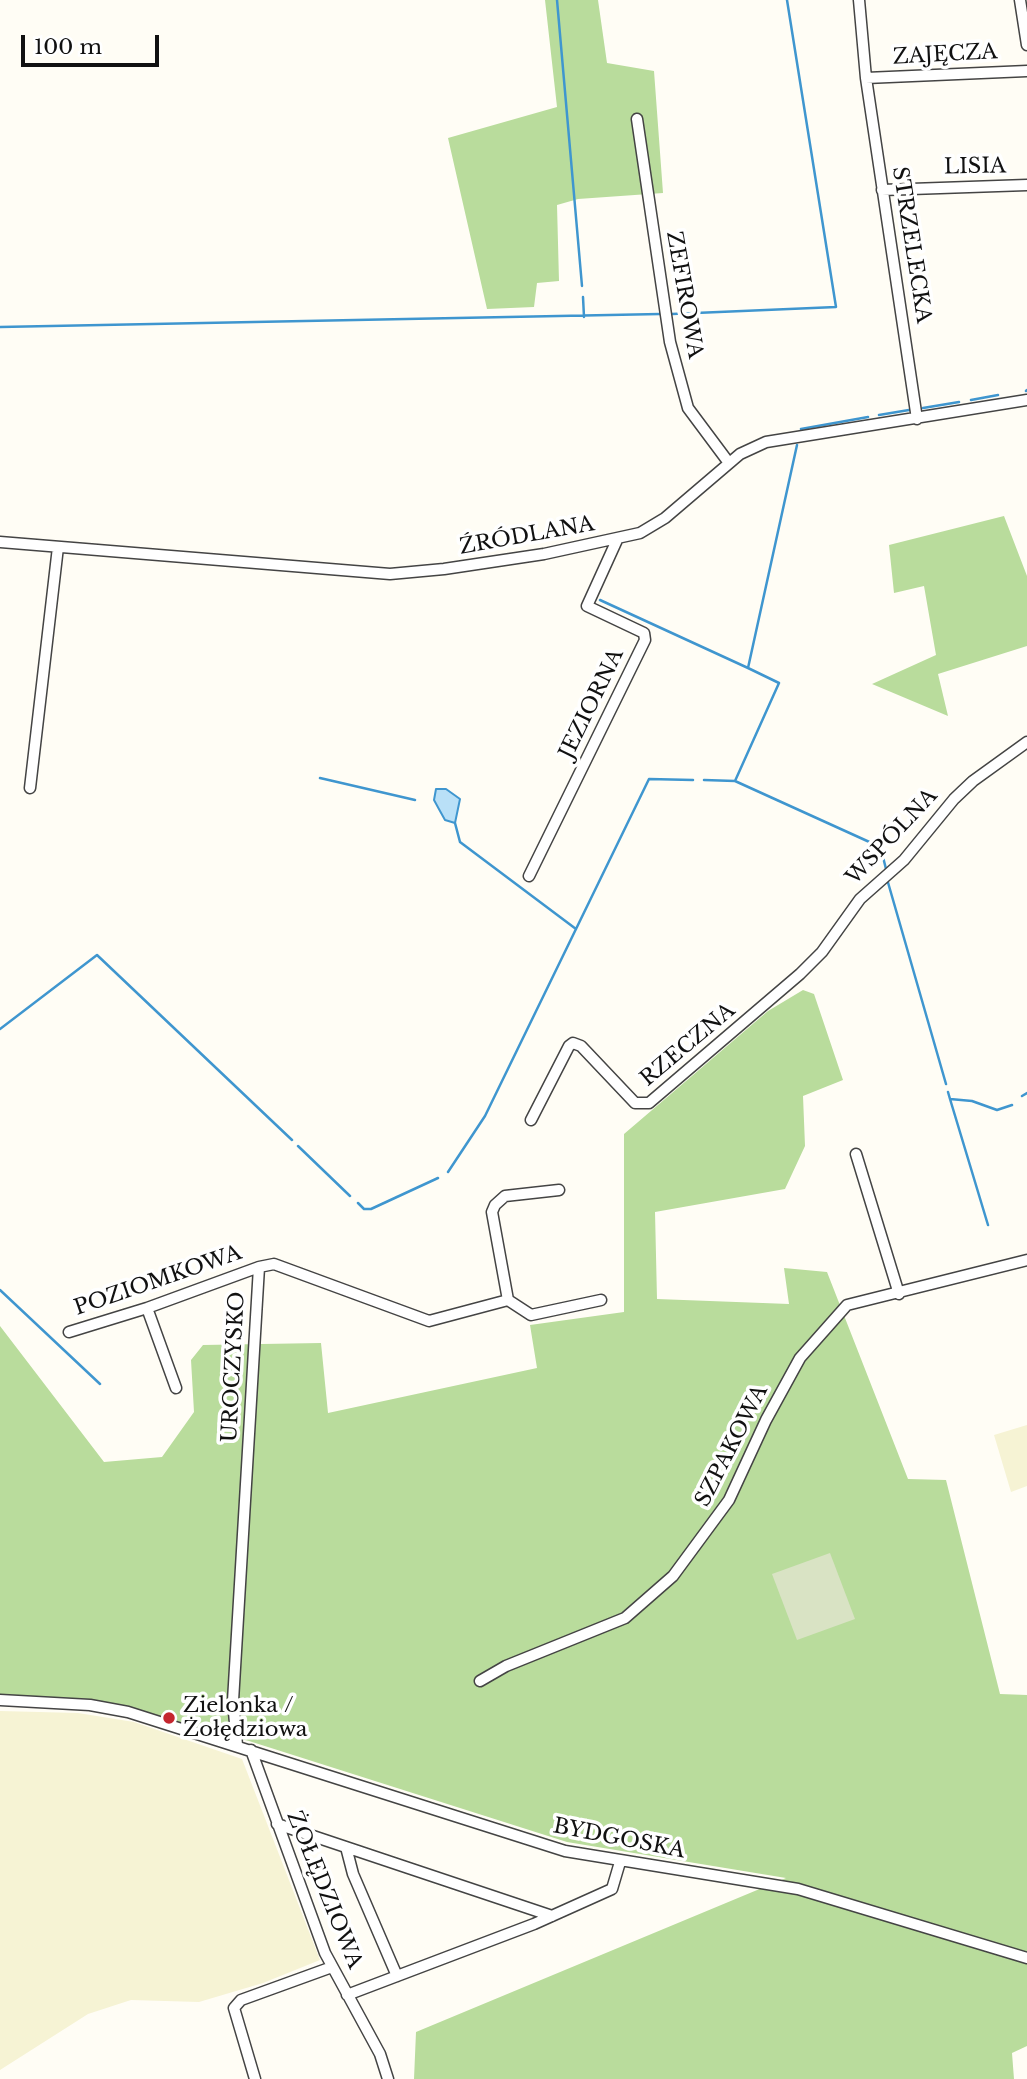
<!DOCTYPE html>
<html>
<head>
<meta charset="utf-8">
<style>
  body { margin:0 }
  #map { position:relative; width:1027px; height:2079px; overflow:hidden; background:#fffdf5; font-family:"Libre Baskerville",serif }
  canvas { display:block }
  .scale { position:absolute; left:21px; top:35px; width:138px; height:32px; box-sizing:border-box; border:4px solid #111; border-top:0; padding-left:9px; font-size:21px; line-height:24px; white-space:nowrap; color:#111; -webkit-text-stroke:5px #fff; paint-order:stroke }
</style>
</head>
<body>
<div id="map">
<canvas width="1027" height="2079"></canvas>
<div class="scale">100 m</div>
</div>
<script>
const ctx = document.querySelector('canvas').getContext('2d');
ctx.lineJoin = 'round';
function fill(path, color) {
  ctx.fillStyle = color;
  ctx.fill(path, 'evenodd');
}
function poly(rows) {
  const path = new Path2D();
  for (const r of rows) {
    path.moveTo(r[0], r[1]);
    for (let i = 2; i < r.length; i += 2) path.lineTo(r[i], r[i + 1]);
  }
  return path;
}
function stroke(path, color, width, dash) {
  ctx.strokeStyle = color;
  ctx.lineWidth = width;
  ctx.lineCap = dash ? 'butt' : 'round';
  ctx.setLineDash(dash || []);
  ctx.stroke(path);
}
function drawText(font, color, halo, rows, align = 'center') {
  ctx.font = font + ' "Libre Baskerville",serif';
  ctx.lineWidth = 7;
  ctx.setLineDash([]);
  ctx.textBaseline = 'middle';
  ctx.strokeStyle = halo;
  ctx.fillStyle = color;
  for (const [text, x, y, turn = 0] of rows) {
    ctx.save();
    ctx.translate(x, y);
    ctx.rotate((+turn || 0) * Math.PI / 180);
    ctx.textAlign = isNaN(turn) ? turn : align;
    if (halo) ctx.strokeText(text, 0, 0);
    ctx.fillText(text, 0, 0);
    ctx.restore();
  }
}
fill(poly([
  [1027,1425,1027,1486,1011,1492,994,1435],
  [0,1711,78,1713,134,1722,242,1759,320,1960,263,1983,199,2002,131,2000,88,2014,0,2070]
]), '#f6f3d4');
fill(poly([
  [545,0,598,0,607,63,654,71,663,193,578,199,557,205,559,281,537,283,534,307,487,309,448,138,557,107],
  [1004,516,1027,576,1027,646,938,674,948,716,872,684,936,655,924,586,894,593,889,545],
  [803,990,814,994,843,1080,803,1096,805,1146,785,1189,655,1212,657,1299,789,1304,784,1268,827,1272,908,1479,946,1480,1000,1694,1027,1695,1027,2046,1012,2053,1014,2079,414,2079,416,2032,786,1878,567,1842,249,1741,74,1698,0,1697,0,1326,104,1462,162,1457,194,1412,191,1360,203,1345,321,1343,328,1413,537,1368,530,1325,624,1312,624,1134,768,1011]
]), '#b9dc9c');
fill(poly([
  [830,1553,855,1619,797,1640,772,1574]
]), '#d9e3c4');
const water = poly([
  [436,789,446,789,460,799,455,823,445,820,440,811,434,800,436,789]
]);
fill(water, '#b9e0f7');
stroke(water, '#3f96cf', 2);
stroke(poly([
  [557,0,582,286],
  [583,297,584,317],
  [672,314,836,307,787,0],
  [0,327,660,314],
  [1026,391,1027,390],
  [971,400,998,395],
  [923,408,959,402],
  [879,415,909,410],
  [801,429,868,417],
  [600,600,748,668],
  [320,778,415,800],
  [704,780,735,781,876,845,882,853,886,869],
  [735,781,779,683,748,668,797,445],
  [455,823,460,842,576,929],
  [887,879,946,1084],
  [0,1029,97,955,292,1140],
  [948,1092,950,1099,972,1101,997,1110,1012,1105],
  [1022,1096,1027,1093],
  [950,1099,988,1225],
  [298,1146,350,1196],
  [448,1172,485,1116,649,779,693,780],
  [358,1203,364,1209,371,1209,438,1178],
  [0,1290,100,1384]
]), '#3f96cf', 2.5);
const street = poly([
  [859,0,866,78,917,419],
  [1020,0,1027,45],
  [866,78,1027,71],
  [637,119,670,342,688,408,729,463],
  [882,190,1027,185],
  [0,542,390,574,444,569,544,554,640,533,665,518,740,454,766,442,1027,400],
  [30,788,58,547],
  [529,876,645,640,644,633,587,606,617,540],
  [531,1120,569,1046,573,1043,581,1046,635,1103,649,1103,800,974,822,952,860,899,904,860,954,799,973,781,1027,742],
  [856,1154,899,1294],
  [508,1300,492,1212,495,1205,505,1196,559,1190],
  [147,1308,176,1388],
  [69,1332,147,1308,259,1267],
  [480,1681,506,1666,625,1618,673,1576,729,1500,766,1420,800,1358,847,1305,1027,1260],
  [0,1700,90,1705,128,1712,565,1851,798,1889,1027,1958],
  [237,1745,233,1701,259,1267,274,1264,429,1321,508,1300,531,1315,601,1300],
  [251,1750,325,1953,380,2054,388,2079],
  [277,1824,552,1916],
  [346,1847,353,1874,397,1976],
  [347,1995,534,1924,612,1889,620,1862],
  [255,2079,234,2008,241,2000,332,1967]
]);
stroke(street, '#444', 13);
stroke(street, '#fff', 10);
for (const [x, y, r, color] of [
  [169,1718,7,"#c4262e"]
]) {
  const dot = new Path2D();
  dot.arc(x, y, r, 0, 2 * Math.PI);
  ctx.fillStyle = color;
  ctx.fill(dot);
  stroke(dot, '#fff', 2.5);
}
drawText('21px', '#111', '#fff', [
  ["ZAJĘCZA",945,55,-3],
  ["LISIA",975,167,-1],
  ["STRZELECKA",911,245,81],
  ["ZEFIROWA",684,295,80],
  ["ŹRÓDLANA",527,536,-10],
  ["JEZIORNA",592,704,-64],
  ["WSPÓLNA",892,837,-47],
  ["RZECZNA",688,1045,-40],
  ["POZIOMKOWA",158,1281,-19],
  ["UROCZYSKO",234,1367,-87],
  ["SZPAKOWA",732,1446,-63],
  ["BYDGOSKA",619,1839,11],
  ["ŻOŁĘDZIOWA",324,1890,68]
]);
drawText('21px', '#111', '#fff', [
  ["Zielonka /",183,1706],
  ["Żołędziowa",183,1730]
], 'left');
</script>
</body>
</html>
